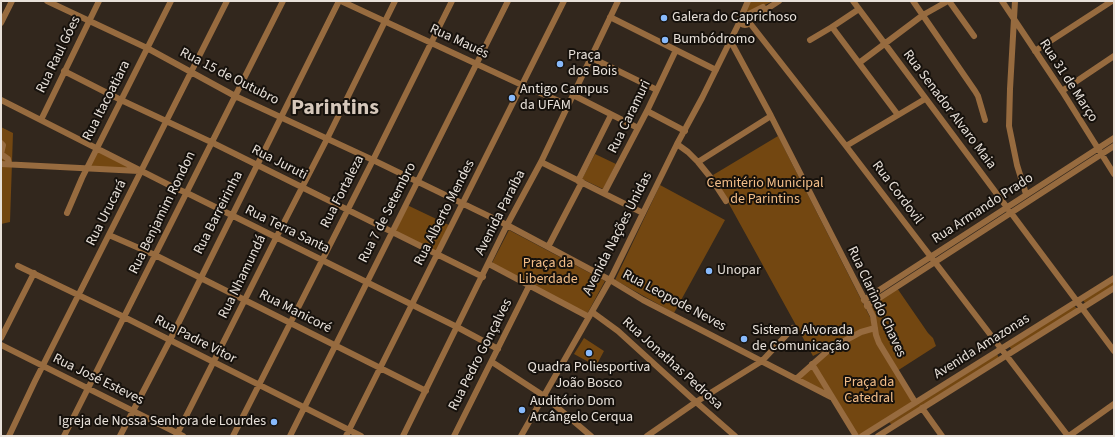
<!DOCTYPE html>
<html>
<head>
<meta charset="utf-8">
<style>
  body { margin:0 }
  #map { position:relative; width:1115px; height:437px; overflow:hidden; background:#32271d; font-family:"Source Sans 3",sans-serif }
  canvas { display:block }
  .frame { position:absolute; inset:0; border:2px solid #e8e1da; pointer-events:none }
</style>
</head>
<body>
<div id="map">
<canvas width="1115" height="437"></canvas>
<div class="frame"></div>
</div>
<script>
const ctx = document.querySelector('canvas').getContext('2d');
ctx.lineJoin = 'round';
function fill(path, color) {
  ctx.fillStyle = color;
  ctx.fill(path, 'evenodd');
}
function poly(rows) {
  const path = new Path2D();
  for (const r of rows) {
    if (r.length === 3) {
      path.moveTo(r[0] + r[2], r[1]);
      path.arc(r[0], r[1], r[2], 0, 2 * Math.PI);
      continue;
    }
    path.moveTo(r[0], r[1]);
    for (let i = 2; i < r.length; i += 2) path.lineTo(r[i], r[i + 1]);
  }
  return path;
}
function stroke(path, color, width, dash) {
  ctx.strokeStyle = color;
  ctx.lineWidth = width;
  ctx.lineCap = dash ? 'butt' : 'round';
  ctx.setLineDash(dash || []);
  ctx.stroke(path);
}
function drawText(font, color, halo, rows, align = 'center') {
  ctx.font = font + ' "Source Sans 3",sans-serif';
  ctx.lineWidth = 4;
  ctx.setLineDash([]);
  ctx.textBaseline = 'middle';
  ctx.strokeStyle = halo;
  ctx.fillStyle = color;
  for (const [text, x, y, turn = 0] of rows) {
    ctx.save();
    ctx.translate(x, y);
    ctx.rotate((+turn || 0) * Math.PI / 180);
    ctx.textAlign = isNaN(turn) ? turn : align;
    if (halo) ctx.strokeText(text, 0, 0);
    ctx.fillText(text, 0, 0);
    ctx.restore();
  }
}
fill(poly([
  [749,1,773,1,750,13,745,11],
  [1,127,13,133,10,222,1,224],
  [778,136,874,325,813,356,713,175],
  [97,148,142,171,87,169],
  [595,154,616,164,603,189,582,179],
  [660,185,725,220,674,313,615,280],
  [407,205,449,225,436,252,394,231],
  [509,230,605,281,587,314,492,263],
  [1114,280,1114,286,1085,303,1083,300],
  [897,288,928,333,933,338,936,346,897,371,916,402,862,436,856,436,832,396,797,379,825,352,875,328,868,307],
  [1074,305,1077,309,1012,350,1009,346],
  [584,338,604,351,596,366,574,354],
  [997,354,999,358,892,425,889,422]
]), '#734711');
stroke(poly([
  [47,1,147,48,235,96,373,160,507,225,610,280,643,300,831,397],
  [341,1,522,85,568,105],
  [853,1,1114,351],
  [913,1,975,91,978,96,985,120],
  [949,1,974,36],
  [1002,1,1062,91,1114,174],
  [1015,1,1010,89,1009,126,1017,165,1026,194],
  [747,15,763,7],
  [745,20,5],
  [610,17,716,70],
  [741,17,748,1],
  [750,20,779,1],
  [749,22,846,146,1068,436],
  [1,23,12,1],
  [832,27,898,115],
  [730,40,771,116,873,316,876,335,879,343,915,402],
  [810,40,832,27,859,9],
  [1035,51,1112,1],
  [592,58,657,90],
  [859,63,923,15,948,1],
  [64,71,121,100,211,142,483,277],
  [1062,91,1114,56],
  [573,95,638,128],
  [1,100,175,188,187,193,457,327,498,349],
  [647,111,685,131],
  [41,120,99,1],
  [1,143,3,145,1,154,8,159,9,164],
  [677,144,688,152,698,162,711,178,726,201],
  [846,146,925,99],
  [541,162,643,213],
  [698,162,771,116],
  [1,164,139,171],
  [578,181,611,115],
  [604,193,647,111,676,50],
  [67,213,82,178,171,1],
  [109,235,155,255,426,391],
  [548,247,582,182],
  [489,264,589,317],
  [18,266,124,317,361,436],
  [864,300,1114,138],
  [867,306,1114,146],
  [592,312,618,331,696,402,735,436],
  [1,338,34,273],
  [1,345,183,436],
  [492,362,544,396,591,436],
  [812,364,856,436],
  [796,379,831,348,861,332,875,328],
  [922,408,942,436],
  [9,436,35,381,227,1],
  [64,436,283,1],
  [120,436,170,340,339,1],
  [176,436,276,238,327,139,395,1],
  [233,436,373,160,452,1],
  [290,436,508,1],
  [346,436,564,1],
  [403,436,507,225,541,162,618,1],
  [454,436,529,286],
  [521,436,610,280,677,144,702,98,740,21],
  [647,436,696,402,762,361,793,328],
  [862,436,1114,278],
  [878,436,1114,288],
  [1069,436,1114,404]
]), '#976b3f', 6);
for (const [x, y, r, color] of [
  [664,18,4,"#88bafc"],
  [665,40,4,"#88bafc"],
  [560,64,4,"#88bafc"],
  [512,98,4,"#88bafc"],
  [709,271,4,"#88bafc"],
  [744,339,4,"#88bafc"],
  [589,353,4,"#88bafc"],
  [522,410,4,"#88bafc"],
  [274,422,4,"#88bafc"]
]) {
  const dot = new Path2D();
  dot.arc(x, y, r, 0, 2 * Math.PI);
  ctx.fillStyle = color;
  ctx.fill(dot);
  stroke(dot, '#16110c', 1.5);
}
drawText('14px', '#e8e1da', '#16110c', [
  ["Galera do Caprichoso",672,18],
  ["Bumbódromo",673,40],
  ["Praça",568,56],
  ["dos Bois",568,72],
  ["Antigo Campus",520,90],
  ["da UFAM",520,106],
  ["Unopar",717,271],
  ["Sistema Alvorada",752,331],
  ["de Comunicação",752,347],
  ["Quadra Poliesportiva",589,368,"center"],
  ["João Bosco",589,384,"center"],
  ["Auditório Dom",530,402],
  ["Arcângelo Cerqua",530,418],
  ["Igreja de Nossa Senhora de Lourdes",266,422,"right"]
], 'left');
drawText('14px', '#e8e1da', '#16110c', [
  ["Rua Maués",459,42,25],
  ["Rua Raul Góes",59,55,-64],
  ["Rua 15 de Outubro",229,77,27],
  ["Rua 31 de Março",1068,81,57],
  ["Rua Itacoatiara",107,101,-63],
  ["Rua Senador Alvaro Maia",949,110,53],
  ["Rua Caramuri",630,117,-64],
  ["Rua Juruti",279,163,27],
  ["Rua Fortaleza",343,192,-63],
  ["Rua Cordovil",897,193,53],
  ["Rua Armando Prado",983,209,-33],
  ["Rua Urucará",107,213,-63],
  ["Rua Benjamim Rondon",163,213,-64],
  ["Rua Barreirinha",219,213,-63],
  ["Rua 7 de Setembro",388,213,-63],
  ["Rua Alberto Mendes",445,213,-63],
  ["Avenida Paraíba",501,213,-63],
  ["Rua Terra Santa",287,230,26],
  ["Avenida Nações Unidas",618,234,-63],
  ["Rua Nhamundá",243,277,-64],
  ["Rua Leopode Neves",674,301,28],
  ["Rua Clarindo Chaves",876,302,65],
  ["Rua Manicoré",295,312,27],
  ["Rua Padre Vitor",195,340,27],
  ["Avenida Amazonas",982,347,-32],
  ["Rua Pedro Gonçalves",481,355,-63],
  ["Rua Jonathas Pedrosa",672,364,42],
  ["Rua José Esteves",98,380,26]
]);
drawText('14px', '#f3be89', '#16110c', [
  ["Cemitério Municipal",765,184],
  ["de Parintins",765,200],
  ["Praça da",548,264],
  ["Liberdade",548,280],
  ["Praça da",869,383],
  ["Catedral",869,399]
]);
drawText('bold 22px', '#d6c8bb', '#16110c', [
  ["Parintins",335,109]
]);
</script>
</body>
</html>
